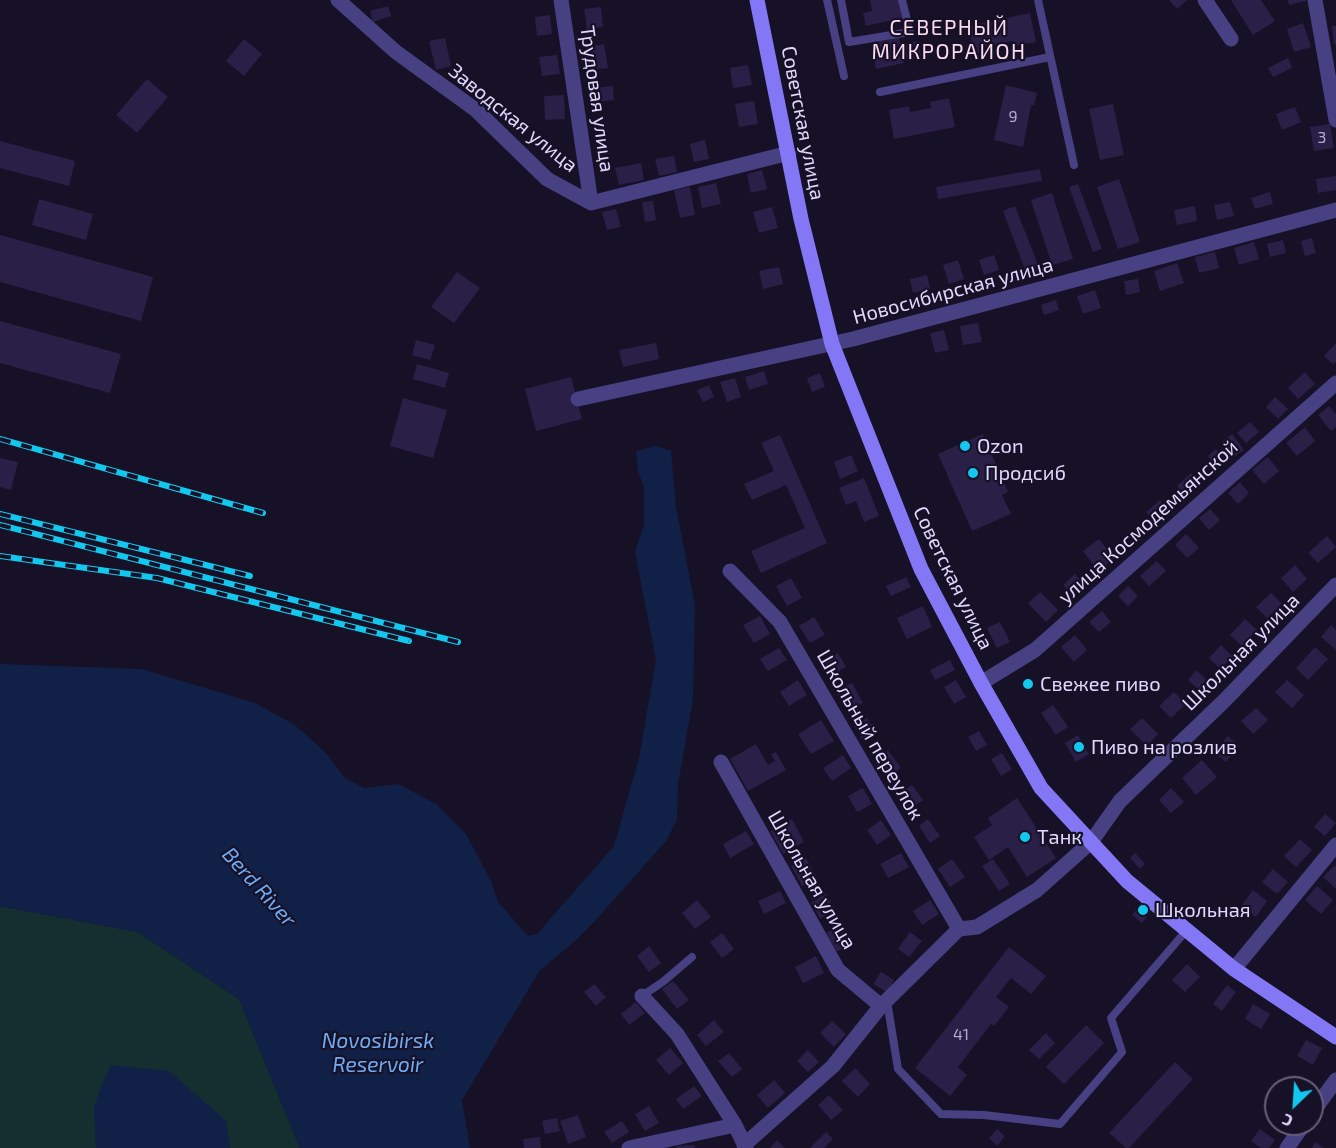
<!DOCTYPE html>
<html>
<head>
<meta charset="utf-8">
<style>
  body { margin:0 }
  #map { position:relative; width:1336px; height:1148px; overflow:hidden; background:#171127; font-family:"Exo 2",sans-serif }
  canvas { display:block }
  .north { position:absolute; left:1264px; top:1076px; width:60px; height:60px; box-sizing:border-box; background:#171127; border:2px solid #67617d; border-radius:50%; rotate:205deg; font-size:16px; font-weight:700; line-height:24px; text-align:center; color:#e0d9fd }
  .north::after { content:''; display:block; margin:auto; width:21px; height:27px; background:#13c8ef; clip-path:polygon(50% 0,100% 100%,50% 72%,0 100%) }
</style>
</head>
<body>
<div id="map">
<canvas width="1336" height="1148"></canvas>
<div class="north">С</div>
</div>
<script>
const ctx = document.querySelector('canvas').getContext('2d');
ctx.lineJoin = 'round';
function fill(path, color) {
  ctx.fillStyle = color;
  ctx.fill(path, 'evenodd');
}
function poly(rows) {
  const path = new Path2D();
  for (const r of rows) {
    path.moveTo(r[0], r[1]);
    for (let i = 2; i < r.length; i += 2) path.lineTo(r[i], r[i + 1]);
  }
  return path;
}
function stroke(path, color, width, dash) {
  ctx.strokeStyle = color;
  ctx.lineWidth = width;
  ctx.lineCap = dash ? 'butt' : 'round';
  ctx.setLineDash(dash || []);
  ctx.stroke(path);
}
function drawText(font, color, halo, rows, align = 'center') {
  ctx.font = font + ' "Exo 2",sans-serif';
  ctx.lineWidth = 4.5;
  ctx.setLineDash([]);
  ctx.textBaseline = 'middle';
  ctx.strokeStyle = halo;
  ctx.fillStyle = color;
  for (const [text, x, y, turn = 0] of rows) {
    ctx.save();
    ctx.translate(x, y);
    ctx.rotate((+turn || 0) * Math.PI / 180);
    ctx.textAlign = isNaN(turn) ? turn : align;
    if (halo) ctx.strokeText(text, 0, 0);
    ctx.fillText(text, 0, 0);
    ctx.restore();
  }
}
fill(poly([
  [0,906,138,932,239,999,300,1148,0,1148]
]), '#152f30');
fill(poly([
  [655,446,671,451,676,507,695,605,693,699,678,784,677,820,666,841,594,922,574,942,540,970,462,1100,470,1148,300,1148,239,999,138,932,0,906,0,664,142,669,255,703,295,725,327,754,345,778,364,788,398,784,436,804,466,834,491,881,498,902,528,936,537,934,614,846,639,758,656,660,635,552,644,525,644,486,638,472,636,451],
  [110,1065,169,1071,226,1121,230,1148,96,1148,94,1106]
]), '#102047');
fill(poly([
  [870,0,899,0,903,18,866,26,863,13,872,11],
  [1169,0,1187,0,1177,9],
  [1231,0,1261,0,1275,21,1253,35],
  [1288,0,1306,0,1306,1,1289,5],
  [388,6,391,16,373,22,370,11],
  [601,7,603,27,587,29,584,9],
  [1030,13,1036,42,1015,46,1013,41,992,45,993,50,974,54,968,26],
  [550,15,552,34,537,36,535,17],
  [1303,23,1311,47,1294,52,1287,29],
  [1332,26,1336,26,1336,44,1334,44],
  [445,38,451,66,436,70,429,41],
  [899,38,904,63,876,69,872,43],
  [244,39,262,54,244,76,226,61],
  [918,41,921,57,907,60,903,44],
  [604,44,608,68,591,70,588,47],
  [557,55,560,74,542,76,539,57],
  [1288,58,1292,68,1273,77,1268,68],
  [748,65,752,85,733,88,730,68],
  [147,79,168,97,137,133,116,115],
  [1006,85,1037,93,1034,105,1031,105,1023,147,994,140],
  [613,86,614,100,594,102,593,88],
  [564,95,565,119,545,120,544,96],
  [949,98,955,127,894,139,889,110,909,106,910,112,931,108,930,102],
  [754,101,758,124,739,127,735,104],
  [1113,104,1124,155,1100,160,1089,109],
  [1295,107,1301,122,1282,130,1276,114],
  [1330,124,1334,148,1314,151,1310,127],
  [705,140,709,159,694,162,690,144],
  [0,141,75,161,69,186,0,168],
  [674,156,677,172,659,176,655,159],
  [641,163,644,180,619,185,615,168],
  [1040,169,1042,181,938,199,936,187],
  [762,170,767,189,751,193,747,174],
  [1336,176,1336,190,1318,193,1316,179],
  [1119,179,1140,242,1118,249,1097,187],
  [716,183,721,204,702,208,698,187],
  [1078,184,1102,249,1093,252,1069,187],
  [690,187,695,215,680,218,674,190],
  [1270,192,1273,204,1255,209,1251,198],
  [1052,193,1073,259,1052,265,1031,200],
  [39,199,93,214,86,240,32,225],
  [653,201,656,220,645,222,642,202],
  [1230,202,1234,216,1217,220,1214,205],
  [1015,206,1040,270,1027,275,1003,211],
  [1195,206,1197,221,1177,225,1174,210],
  [772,207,778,228,759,233,753,212],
  [616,209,621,227,607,230,602,212],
  [0,235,153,277,141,321,0,282],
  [1312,238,1316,253,1305,256,1301,241],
  [1283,240,1286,253,1270,257,1267,244],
  [1254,242,1259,259,1239,265,1234,248],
  [1215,252,1219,268,1199,273,1195,257],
  [994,255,999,270,984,275,979,260],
  [958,260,964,279,949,284,943,265],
  [1177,263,1184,283,1160,291,1154,271],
  [779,267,783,284,763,289,759,271],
  [457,272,480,288,454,323,431,307],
  [927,275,930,289,913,293,910,279],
  [1138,279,1140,292,1126,295,1124,281],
  [1095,290,1101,308,1083,314,1077,296],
  [1056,300,1059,310,1044,315,1041,305],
  [0,321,121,354,110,393,0,363],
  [978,323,982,342,963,345,960,326],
  [944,330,949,350,935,353,930,333],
  [416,340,435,345,430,360,412,355],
  [656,343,659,359,623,367,619,350],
  [1336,343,1336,362,1333,364,1324,356],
  [417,364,449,373,445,388,413,379],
  [764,371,768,384,749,390,745,377],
  [1305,372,1315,384,1298,399,1288,388],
  [820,373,825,387,812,392,807,378],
  [571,377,582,419,536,431,525,389],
  [735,378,741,397,727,402,720,382],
  [709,385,714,397,703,402,697,390],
  [1275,397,1288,409,1278,419,1266,407],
  [403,398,447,410,433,458,390,446],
  [1329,406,1336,414,1336,427,1331,431,1318,415],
  [1250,422,1259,432,1246,443,1237,433],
  [1305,427,1315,441,1297,456,1286,443],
  [983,434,1008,492,1002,495,1011,514,972,531,938,454],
  [1232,434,1244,450,1234,457,1222,442],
  [780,435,827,543,761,573,751,551,805,528,786,485,752,500,744,484,774,471,761,443],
  [1216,449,1227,462,1218,469,1208,456],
  [851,455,858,471,840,479,834,462],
  [1268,457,1279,471,1264,484,1252,470],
  [0,458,18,462,11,490,0,487],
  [1191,473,1200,483,1186,496,1177,486],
  [864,478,879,516,864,522,856,501,846,505,839,488],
  [1240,482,1249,493,1238,504,1228,493],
  [1160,500,1170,512,1156,524,1146,512],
  [1210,509,1220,520,1209,530,1199,518],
  [1186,534,1199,548,1187,558,1175,545],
  [1327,536,1336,547,1318,563,1308,553],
  [1099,539,1114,559,1098,571,1083,551],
  [1157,561,1166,571,1149,586,1140,576],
  [1295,565,1307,579,1293,592,1281,578],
  [1075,574,1085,586,1073,596,1063,585],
  [906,577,911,587,891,596,886,586],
  [791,578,802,598,787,606,776,586],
  [1128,586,1138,596,1128,606,1118,596],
  [1040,592,1058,610,1046,622,1028,603],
  [1271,593,1282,604,1267,618,1256,607],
  [923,606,932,627,907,639,897,618],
  [1102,611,1111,622,1099,632,1089,622],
  [760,616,770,634,754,643,743,625],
  [814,617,825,635,810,643,799,626],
  [1245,619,1257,630,1242,646,1230,635],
  [1000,622,1010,642,997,648,987,628],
  [1331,625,1336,630,1336,650,1321,637],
  [1075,635,1087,650,1074,662,1061,647],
  [1221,645,1233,657,1220,669,1209,658],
  [1315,647,1328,659,1308,680,1296,668],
  [779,648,787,660,768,671,760,659],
  [838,653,846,667,829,677,821,663],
  [950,660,955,670,935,680,930,670],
  [1196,670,1209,682,1200,691,1188,680],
  [798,680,807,695,789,706,780,692],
  [956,680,966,697,954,704,944,687],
  [1287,680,1304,695,1292,708,1275,692],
  [852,683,863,703,847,711,836,691],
  [1174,692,1186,704,1171,718,1159,706],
  [1053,705,1068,727,1056,735,1041,713],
  [1256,708,1268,720,1253,734,1241,721],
  [867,718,877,733,864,742,854,726],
  [1142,718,1158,734,1147,746,1130,729],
  [821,720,834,741,811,754,798,734],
  [979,731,987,745,976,751,968,737],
  [1078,735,1089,754,1076,762,1065,743],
  [1228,736,1239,746,1226,762,1214,752],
  [756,744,768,765,775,761,771,754,776,752,786,770,748,791,730,759],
  [888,750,901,768,888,777,876,759],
  [1002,753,1012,769,1001,776,991,759],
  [843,755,851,768,832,781,823,768],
  [1202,760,1217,777,1196,795,1182,778],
  [912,785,923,800,907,811,897,796],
  [863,788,872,804,857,812,848,796],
  [1171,788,1184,802,1171,813,1159,800],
  [1017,798,1056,858,1027,877,1008,847,989,860,974,837,992,825,988,818],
  [1325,814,1336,823,1325,836,1314,827],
  [792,819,804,842,783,854,770,831],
  [928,819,940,836,930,843,919,826],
  [881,820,891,835,877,845,867,830],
  [746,831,754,844,730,858,723,844],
  [1300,839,1312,850,1296,867,1284,856],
  [901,853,909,867,888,878,880,864],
  [1135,853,1145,864,1140,869,1130,858],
  [806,858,817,878,802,886,791,866],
  [952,859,965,877,950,887,938,869],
  [993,859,1010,884,999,891,982,866],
  [1335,865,1336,867,1336,889,1323,877],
  [1273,869,1288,882,1277,894,1262,882],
  [1317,886,1333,900,1321,914,1305,900],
  [1253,890,1267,901,1256,917,1241,906],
  [780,891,786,903,764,914,758,901],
  [826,894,835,910,820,919,811,903],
  [697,900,711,917,695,929,682,913],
  [930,900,939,914,922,925,913,911],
  [1137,909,1147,917,1142,923,1132,915],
  [840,925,851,943,837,952,826,933],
  [910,932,922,941,909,957,898,949],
  [722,933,734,949,722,958,710,942],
  [649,946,661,963,649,972,637,956],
  [1009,947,1046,976,1031,994,1011,978,996,997,1009,1007,994,1026,991,1024,958,1067,967,1075,950,1096,915,1068],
  [816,956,824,973,803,983,795,967],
  [1187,964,1200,977,1185,992,1172,980],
  [881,972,894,980,887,992,873,984],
  [673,981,689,1000,677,1009,662,989],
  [594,984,606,997,596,1006,584,992],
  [1227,985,1236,992,1222,1011,1213,1004],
  [636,1002,645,1013,629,1025,621,1014],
  [1253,1004,1270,1014,1261,1029,1245,1019],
  [714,1020,724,1032,706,1046,697,1035],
  [832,1021,846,1034,834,1047,820,1033],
  [1086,1025,1104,1043,1064,1084,1046,1067],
  [1046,1033,1055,1043,1039,1059,1029,1050],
  [1306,1040,1322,1048,1313,1065,1297,1056],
  [670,1048,683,1063,669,1075,656,1060],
  [808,1050,819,1062,808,1072,797,1061],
  [729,1053,742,1069,732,1077,718,1061],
  [1175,1062,1193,1079,1129,1148,1126,1148,1109,1133],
  [855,1068,870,1084,858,1097,842,1081],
  [774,1080,785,1093,768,1108,757,1095],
  [694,1086,702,1096,683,1109,676,1099],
  [829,1095,843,1110,831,1120,818,1105],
  [1276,1097,1276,1119,1265,1110],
  [649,1106,659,1123,645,1131,635,1114],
  [578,1115,586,1137,568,1144,560,1121],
  [557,1118,560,1131,545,1134,542,1121],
  [622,1121,629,1132,612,1143,604,1132],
  [997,1129,1005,1136,997,1146,989,1138],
  [1260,1129,1275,1140,1269,1148,1261,1148,1251,1141],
  [826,1132,833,1139,824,1148,810,1148],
  [540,1137,541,1148,524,1148,523,1139],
  [777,1140,785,1148,770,1148],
  [1315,1142,1324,1148,1312,1148],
  [694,1145,695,1148,677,1148,676,1146]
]), '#2a1f46');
stroke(poly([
  [827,0,844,76],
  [841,0,849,42,910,32,902,0],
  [1038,0,1074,165],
  [880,92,1050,57],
  [642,996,664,981,692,957],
  [887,1001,898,1069,941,1114,984,1115,1060,1124,1122,1052,1111,1018,1186,931]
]), '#474082', 8);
stroke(poly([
  [338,0,396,52,476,110,547,179,591,203,789,153],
  [561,0,591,203],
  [1205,0,1231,39],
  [1315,0,1336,120],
  [578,399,853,339,1336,210],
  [730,571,780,622,959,929],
  [981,683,1035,650,1336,383],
  [721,762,838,970,881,1006],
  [1234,969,1336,845],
  [642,996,677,1034,735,1125,746,1148],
  [1312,1113,1336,1080],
  [744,1145,833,1066,881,1006,959,929,977,927,1037,890,1091,842,1120,801,1225,700,1336,585],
  [629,1148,735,1125],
  [1287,1148,1304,1124]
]), '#474082', 15);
stroke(poly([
  [757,0,801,219,832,344,921,569,981,683,1041,788,1127,881,1234,969,1336,1037]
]), '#8477f6', 15);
const rail = poly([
  [0,439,263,513],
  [0,514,250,576],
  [0,525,458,642],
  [0,556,157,578,409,641]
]);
stroke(rail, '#13c8ef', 6);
stroke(rail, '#171127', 4, [11]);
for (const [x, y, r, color] of [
  [965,446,6,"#13c8ef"],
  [973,473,6,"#13c8ef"],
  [1028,684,6,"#13c8ef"],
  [1079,747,6,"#13c8ef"],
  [1025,837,6,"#13c8ef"],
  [1143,910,6,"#13c8ef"]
]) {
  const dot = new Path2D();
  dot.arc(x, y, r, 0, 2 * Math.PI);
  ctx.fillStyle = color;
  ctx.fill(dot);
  stroke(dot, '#171127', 2);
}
drawText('16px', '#b2aacf', null, [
  ["9",1013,117],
  ["3",1322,138],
  ["41",961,1035]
]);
drawText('20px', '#e0d9fd', '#171127', [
  ["Трудовая улица",597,99,82],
  ["Заводская улица",513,118,39],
  ["Советская улица",803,123,79],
  ["Новосибирская улица",953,291,-15],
  ["улица Космодемьянской",1148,522,-42],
  ["Советская улица",953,578,64],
  ["Школьная улица",1241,652,-45],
  ["Школьный переулок",870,735,60],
  ["Школьная улица",812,880,60]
]);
drawText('20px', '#e0d9fd', '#171127', [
  ["Ozon",977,446],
  ["Продсиб",985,473],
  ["Свежее пиво",1040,684],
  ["Пиво на розлив",1091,747],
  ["Танк",1037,837],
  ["Школьная",1155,910]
], 'left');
ctx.letterSpacing = '1.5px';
drawText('21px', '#fddbee', '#171127', [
  ["СЕВЕРНЫЙ",949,28],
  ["МИКРОРАЙОН",949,52]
]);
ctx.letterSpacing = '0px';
drawText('italic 21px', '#6eacf5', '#171127', [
  ["Berd River",259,887,48],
  ["Novosibirsk",378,1041],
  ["Reservoir",378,1065]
]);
</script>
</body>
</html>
